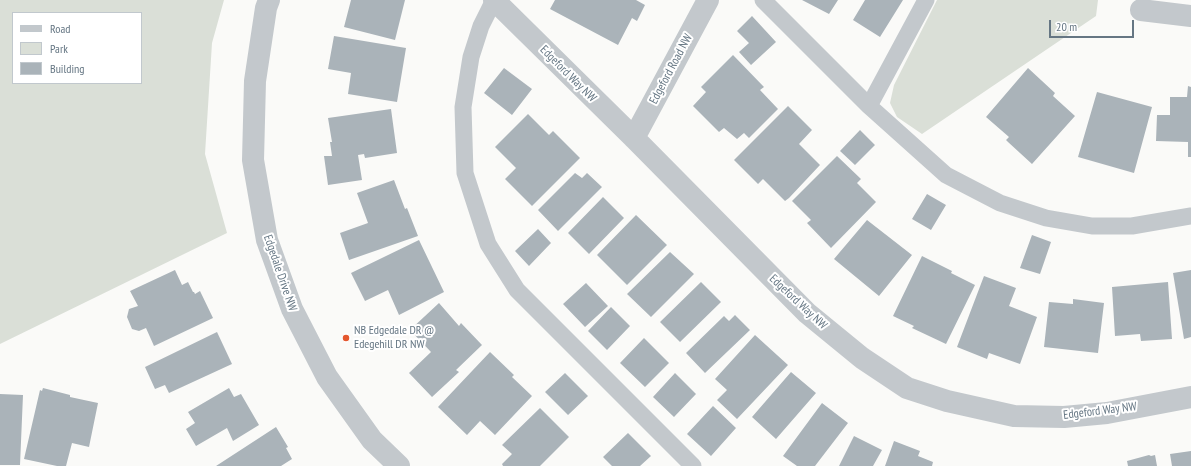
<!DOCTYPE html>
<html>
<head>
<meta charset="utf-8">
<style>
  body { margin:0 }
  #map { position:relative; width:1191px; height:466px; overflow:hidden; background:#fafaf8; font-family:"PT Sans Narrow",sans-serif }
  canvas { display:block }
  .legend { position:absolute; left:12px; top:12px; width:130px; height:72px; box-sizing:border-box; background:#fff; border:1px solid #c1c8cd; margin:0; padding:5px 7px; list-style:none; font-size:12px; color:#657683 }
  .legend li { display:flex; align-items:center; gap:8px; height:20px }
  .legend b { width:20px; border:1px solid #c1c8cd }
  .scale { position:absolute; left:1049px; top:20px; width:85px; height:18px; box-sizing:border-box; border:2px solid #657683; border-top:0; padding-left:5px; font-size:12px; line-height:14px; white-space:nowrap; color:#657683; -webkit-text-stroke:3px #fff; paint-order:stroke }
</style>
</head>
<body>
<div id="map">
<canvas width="1191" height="466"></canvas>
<ul class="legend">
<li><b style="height:5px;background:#c3c8cc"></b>Road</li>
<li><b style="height:11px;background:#dadfd7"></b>Park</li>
<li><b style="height:11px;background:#aab3b9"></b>Building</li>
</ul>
<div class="scale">20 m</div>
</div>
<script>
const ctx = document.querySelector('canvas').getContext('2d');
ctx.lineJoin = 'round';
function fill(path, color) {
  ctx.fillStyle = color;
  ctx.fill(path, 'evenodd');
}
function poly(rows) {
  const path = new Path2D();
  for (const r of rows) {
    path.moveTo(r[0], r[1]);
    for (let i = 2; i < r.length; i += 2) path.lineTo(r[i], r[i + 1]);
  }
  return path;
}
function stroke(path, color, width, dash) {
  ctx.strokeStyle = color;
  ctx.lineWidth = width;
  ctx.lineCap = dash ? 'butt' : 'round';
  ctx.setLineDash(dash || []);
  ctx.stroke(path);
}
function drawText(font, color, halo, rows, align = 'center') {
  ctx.font = font + ' "PT Sans Narrow",sans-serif';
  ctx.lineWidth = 4;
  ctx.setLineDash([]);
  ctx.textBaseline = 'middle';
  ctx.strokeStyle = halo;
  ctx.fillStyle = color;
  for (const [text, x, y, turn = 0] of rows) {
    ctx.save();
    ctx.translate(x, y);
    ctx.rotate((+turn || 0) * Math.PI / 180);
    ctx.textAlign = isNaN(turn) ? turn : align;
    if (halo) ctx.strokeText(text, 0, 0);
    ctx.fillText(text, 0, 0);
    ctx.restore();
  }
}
fill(poly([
  [0,0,224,0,212,43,205,154,227,233,0,344],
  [13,13,141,13,141,83,13,83],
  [937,0,1098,0,1096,16,922,134,897,117,890,103,894,85]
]), '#dadfd7');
fill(poly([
  [351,0,405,0,395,40,344,27],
  [555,0,636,0,645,5,637,21,632,18,618,45,550,9],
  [802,0,838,0,829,14],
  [865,0,903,0,880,37,853,20],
  [752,16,776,42,751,65,739,52,749,43,737,31],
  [334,36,406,48,397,102,348,94,351,73,328,69],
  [733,55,764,87,760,90,778,109,749,138,744,133,737,139,724,128,719,132,693,106,706,92,701,87],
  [504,68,532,89,512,115,484,93],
  [1028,68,1055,93,1053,96,1075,116,1032,164,1008,142,1006,140,1009,137,986,117],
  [1188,86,1191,87,1191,157,1188,157,1188,142,1156,141,1157,115,1170,115,1170,97,1187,97],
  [1097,92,1152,107,1134,173,1078,157],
  [788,106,812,130,799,144,820,165,789,198,785,201,763,179,758,184,734,160],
  [391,109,397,153,365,158,364,154,358,155,362,180,328,185,324,156,332,156,330,142,332,142,328,118],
  [528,114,549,135,553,131,580,158,532,206,505,179,516,168,495,147],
  [860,130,875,145,855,165,840,151],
  [837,156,861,179,857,183,876,202,831,248,807,223,811,220,792,201],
  [575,173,582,178,587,173,602,187,558,231,538,210],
  [394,180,405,209,407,208,418,236,349,260,340,233,368,223,357,193],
  [927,194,946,205,931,230,912,219],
  [603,197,624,218,589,254,568,233],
  [636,215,667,245,627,285,597,255],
  [867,220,912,255,879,296,834,259],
  [538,229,551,243,529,266,515,251],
  [1032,235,1051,242,1040,274,1020,268],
  [419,240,444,292,399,315,388,290,365,301,351,273],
  [670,252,694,274,651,317,627,294],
  [922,256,952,271,951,273,975,285,946,344,912,328,914,326,893,316],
  [175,270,182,285,188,282,193,292,194,292,195,294,200,291,213,318,154,346,146,328,139,331,132,329,127,317,129,309,138,306,130,291],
  [1191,270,1191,337,1184,339,1173,273],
  [984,276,1016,288,1009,306,1037,317,1020,364,989,353,987,359,957,347],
  [701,282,721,302,680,342,660,322],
  [1168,282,1172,339,1141,341,1140,334,1115,336,1112,287],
  [586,283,608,306,585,327,563,304],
  [1073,299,1104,303,1098,353,1044,347,1049,302,1073,304],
  [439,303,459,326,461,323,482,345,456,370,459,372,432,397,409,373,431,352,410,330],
  [611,307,630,326,607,350,588,331],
  [735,315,750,330,705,373,686,353,724,316,729,321],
  [217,332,232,364,169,393,165,385,155,389,145,367],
  [755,335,788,365,737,419,717,400,727,390,715,379],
  [644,338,669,363,645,387,620,363],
  [490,352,514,375,512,377,532,396,495,435,480,421,467,435,438,407],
  [791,372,816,393,776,439,752,417],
  [565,373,588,396,568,415,545,392],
  [675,373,696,394,674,417,653,397],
  [43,388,70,395,70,397,98,403,89,447,72,443,66,466,57,466,24,459,40,390,42,391],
  [229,388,234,397,241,394,259,425,233,441,227,428,196,446,186,429,195,423,188,412],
  [0,394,23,395,20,465,0,465],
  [822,403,848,423,815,466,797,466,783,456],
  [713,406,736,428,711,456,687,434],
  [540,408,569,437,540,466,503,466,502,464,512,454,502,445],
  [276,427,288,447,286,448,292,459,281,466,216,466],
  [628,433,651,456,640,466,612,466,603,457],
  [854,436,882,450,873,466,839,466],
  [894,441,920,451,918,456,933,462,932,466,885,466],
  [1191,451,1191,466,1172,466,1170,454],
  [1149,455,1151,456,1155,455,1157,466,1128,466,1127,461]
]), '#aab3b9');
stroke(poly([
  [494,0,481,26,471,57,463,107,465,173,488,244,517,290,693,466],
  [763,0,869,106,946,175,1000,203,1046,218,1092,226,1132,226,1191,216],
  [869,106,926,0]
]), '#c3c8cc', 17);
stroke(poly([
  [494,0,634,138,807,313,862,358,907,388,947,401,1014,416,1064,417,1107,413,1191,397],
  [1141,10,1191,16],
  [634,138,708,0]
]), '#c3c8cc', 22);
stroke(poly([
  [269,0,266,8,255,81,253,160,267,240,292,309,327,377,372,440,399,466]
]), '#c3c8cc', 22);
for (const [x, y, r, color] of [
  [346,338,4,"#e4572e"]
]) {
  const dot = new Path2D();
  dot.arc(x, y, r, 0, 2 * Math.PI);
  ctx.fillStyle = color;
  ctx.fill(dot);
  stroke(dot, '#fff', 1.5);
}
drawText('12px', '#657683', '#fff', [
  ["Edgeford Road NW",671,69,-62],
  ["Edgeford Way NW",568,74,45],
  ["Edgedale Drive NW",280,273,71],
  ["Edgeford Way NW",798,302,43],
  ["Edgeford Way NW",1100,411,-7]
]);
drawText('12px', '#657683', '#fff', [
  ["NB Edgedale DR @",354,331],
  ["Edegehill DR NW",354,345]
], 'left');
</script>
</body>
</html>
